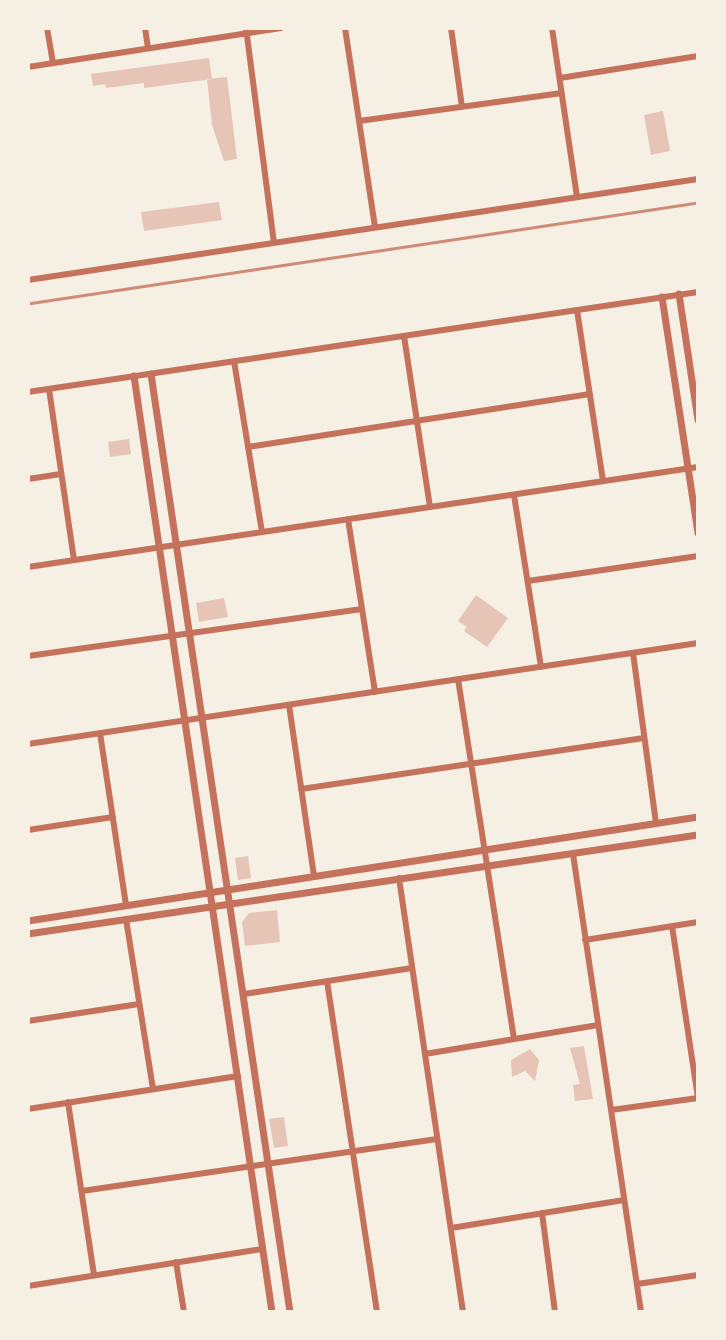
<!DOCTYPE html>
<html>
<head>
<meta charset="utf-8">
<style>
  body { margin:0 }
  #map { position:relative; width:726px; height:1340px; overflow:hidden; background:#f6efe4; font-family:"Golos Text",sans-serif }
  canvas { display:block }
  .frame { position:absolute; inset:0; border:30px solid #f6efe4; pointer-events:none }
</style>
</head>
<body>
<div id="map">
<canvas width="726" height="1340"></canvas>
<div class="frame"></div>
</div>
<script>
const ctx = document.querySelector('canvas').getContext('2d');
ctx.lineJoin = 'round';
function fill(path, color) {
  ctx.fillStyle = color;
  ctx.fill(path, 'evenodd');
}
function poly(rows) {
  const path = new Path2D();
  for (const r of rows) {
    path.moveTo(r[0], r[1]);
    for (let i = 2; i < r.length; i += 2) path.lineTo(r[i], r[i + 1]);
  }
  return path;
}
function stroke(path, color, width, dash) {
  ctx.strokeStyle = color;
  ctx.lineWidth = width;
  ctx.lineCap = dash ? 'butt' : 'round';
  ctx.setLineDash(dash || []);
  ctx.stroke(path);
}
fill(poly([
  [209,58,212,79,144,88,144,83,106,88,105,84,93,86,91,74],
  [227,77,237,159,224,161,212,125,207,79],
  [663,111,670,151,651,155,644,115],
  [219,202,222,220,144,231,141,212],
  [129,439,131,454,110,457,108,442],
  [476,595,508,618,487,647,464,631,467,627,458,621],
  [224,598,228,617,199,622,196,603],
  [248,856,251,878,238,880,235,858],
  [277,910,280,942,245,946,242,922,249,913],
  [584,1046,593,1099,575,1101,573,1085,580,1084,570,1048],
  [530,1049,539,1060,535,1081,525,1071,512,1077,511,1060],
  [284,1117,288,1146,274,1148,269,1119]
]), '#e6c5b7');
stroke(poly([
  [47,28,53,63],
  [145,28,148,48],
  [246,28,274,243],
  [345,28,375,227],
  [451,28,462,107],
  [552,28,577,197],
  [28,67,281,28],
  [560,78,698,56],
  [359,121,562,93],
  [28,280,698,179],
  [577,310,603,481],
  [404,336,430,507],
  [234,361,262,532],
  [49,389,74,560],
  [28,392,698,292],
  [248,447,590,394],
  [28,479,61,474],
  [514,495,541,667],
  [348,519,375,692],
  [28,567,698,467],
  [528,581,698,556],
  [633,653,656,823],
  [28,656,362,609],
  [458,679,514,1039],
  [289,705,314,876],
  [100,733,126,905],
  [28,744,698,643],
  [301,789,644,738],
  [28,830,113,817],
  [573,854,641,1312],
  [399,878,463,1312],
  [126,919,153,1089],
  [672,926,698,1098],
  [585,940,698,922],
  [327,981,377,1312],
  [244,994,412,968],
  [28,1021,139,1004],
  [425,1054,598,1025],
  [68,1102,94,1275],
  [28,1109,238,1076],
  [611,1110,698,1098],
  [82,1191,437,1139],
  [542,1213,555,1312],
  [451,1228,624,1200],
  [176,1262,184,1312],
  [637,1284,698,1275],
  [28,1286,262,1249]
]), '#c5725c', 6);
stroke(poly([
  [679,294,698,420],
  [662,297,698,533],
  [151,374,290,1312],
  [134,376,272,1312],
  [28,921,698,817],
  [28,934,698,835]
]), '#c5725c', 7);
stroke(poly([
  [28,304,698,203]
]), '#cf8b77', 3);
</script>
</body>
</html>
